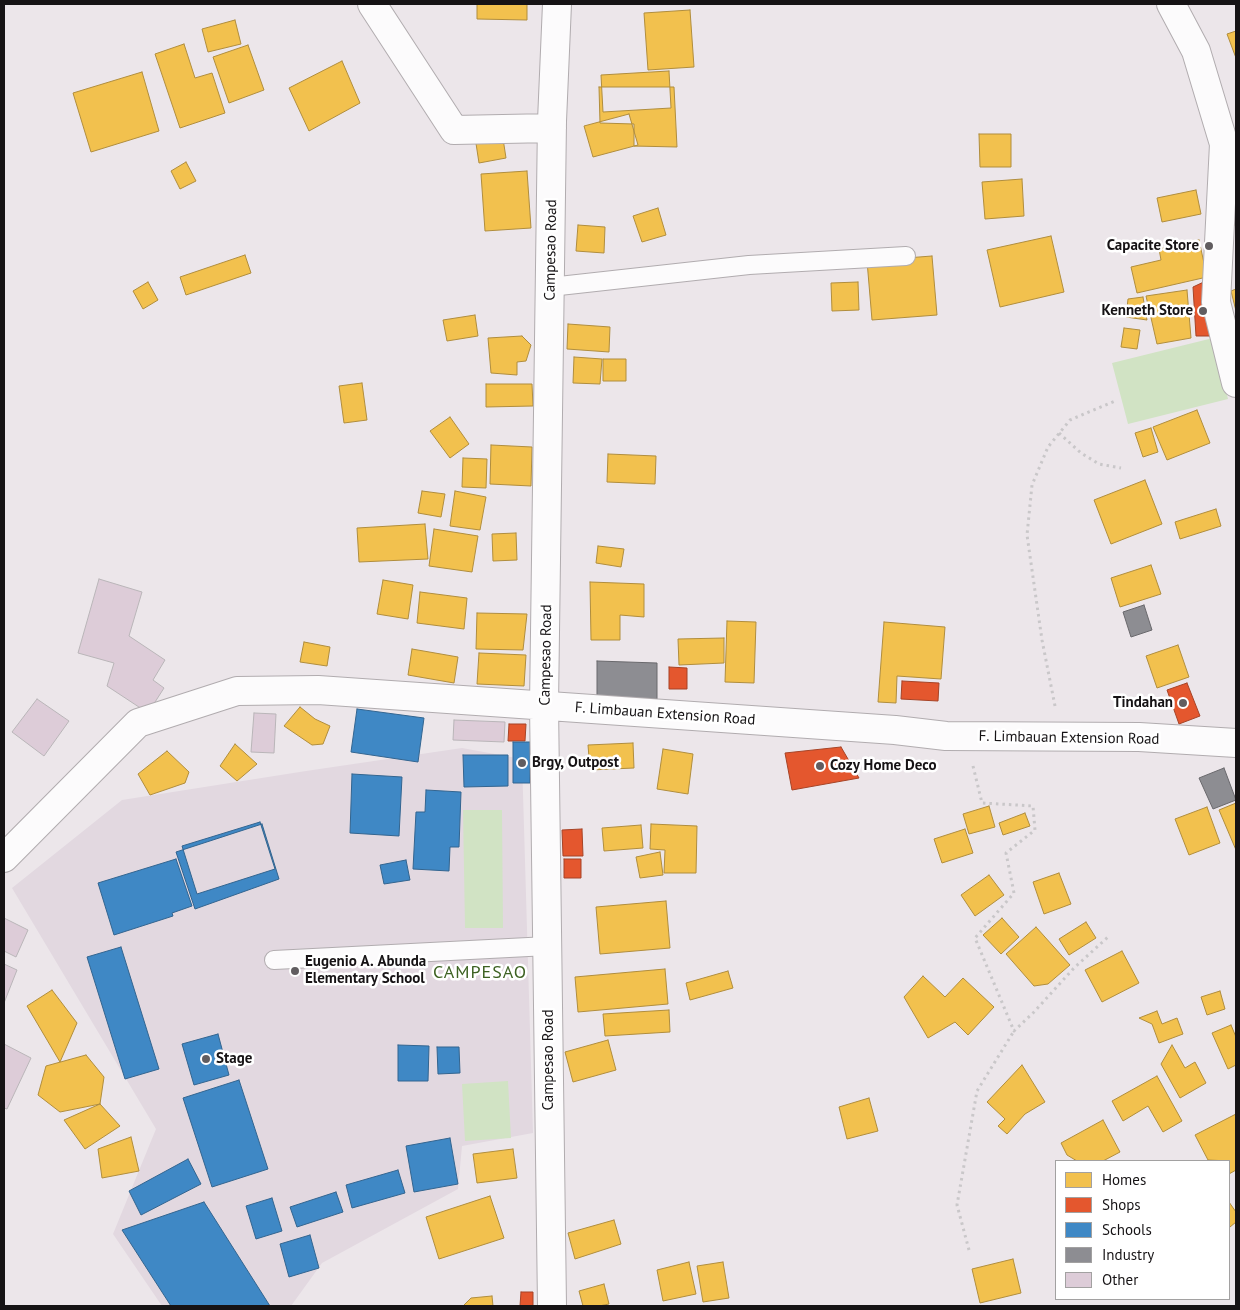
<!DOCTYPE html>
<html>
<head>
<meta charset="utf-8">
<style>
  body { margin:0 }
  #map { position:relative; width:1240px; height:1310px; overflow:hidden; background:#ece6ea; font-family:"PT Sans",sans-serif }
  canvas { display:block }
  .frame { position:absolute; inset:0; border:5px solid #161315; pointer-events:none }
  .legend { position:absolute; left:1055px; top:1160px; width:175px; height:140px; box-sizing:border-box; background:#fff; border:1px solid #a2a1a1; margin:0; padding:6px 9px; list-style:none; font-size:15px; color:#161315 }
  .legend li { display:flex; align-items:center; gap:10px; height:25px }
  .legend b { width:25px; border:1px solid #a2a1a1 }
</style>
</head>
<body>
<div id="map">
<canvas width="1240" height="1310"></canvas>
<div class="frame"></div>
<ul class="legend">
<li><b style="height:14px;background:#f2c14e"></b>Homes</li>
<li><b style="height:14px;background:#e4572e"></b>Shops</li>
<li><b style="height:14px;background:#3f88c5"></b>Schools</li>
<li><b style="height:14px;background:#8d8d92"></b>Industry</li>
<li><b style="height:14px;background:#ddccd8"></b>Other</li>
</ul>
</div>
<script>
const ctx = document.querySelector('canvas').getContext('2d');
ctx.lineJoin = 'round';
function fill(path, color) {
  ctx.fillStyle = color;
  ctx.fill(path, 'evenodd');
}
function poly(rows) {
  const path = new Path2D();
  for (const r of rows) {
    path.moveTo(r[0], r[1]);
    for (let i = 2; i < r.length; i += 2) path.lineTo(r[i], r[i + 1]);
  }
  return path;
}
function stroke(path, color, width, dash) {
  ctx.strokeStyle = color;
  ctx.lineWidth = width;
  ctx.lineCap = dash ? 'butt' : 'round';
  ctx.setLineDash(dash || []);
  ctx.stroke(path);
}
function drawText(font, color, halo, rows, align = 'center') {
  ctx.font = font + ' "PT Sans",sans-serif';
  ctx.lineWidth = 5;
  ctx.setLineDash([]);
  ctx.textBaseline = 'middle';
  ctx.strokeStyle = halo;
  ctx.fillStyle = color;
  for (const [text, x, y, turn = 0] of rows) {
    ctx.save();
    ctx.translate(x, y);
    ctx.rotate((+turn || 0) * Math.PI / 180);
    ctx.textAlign = isNaN(turn) ? turn : align;
    if (halo) ctx.strokeText(text, 0, 0);
    ctx.fillText(text, 0, 0);
    ctx.restore();
  }
}
fill(poly([
  [462,748,522,759,533,1133,462,1146,458,1189,322,1263,291,1306,162,1306,113,1234,156,1129,12,888,122,800,306,771]
]), '#e2d8e0');
fill(poly([
  [1213,338,1228,399,1128,424,1112,363],
  [463,810,502,810,503,928,465,928],
  [508,1081,511,1138,465,1141,462,1084]
]), '#d1e3c4');
const homes = poly([
  [477,4,527,4,527,20,477,19,477,4],
  [690,10,694,67,648,70,644,13,690,10],
  [235,20,241,44,208,52,202,29,235,20],
  [1236,31,1236,58,1227,34,1236,31],
  [184,44,195,78,212,73,225,113,180,128,155,54,184,44],
  [248,45,264,90,229,103,213,57,248,45],
  [342,61,360,103,309,131,289,88,342,61],
  [669,71,671,108,603,112,601,75,669,71],
  [142,72,159,131,91,152,73,93,142,72],
  [599,87,674,87,677,147,634,146,634,124,600,123,599,87],
  [629,114,638,145,593,157,584,126,629,114],
  [502,132,506,158,479,163,475,137,502,132],
  [979,134,1011,134,1011,167,980,167,979,134],
  [186,162,196,181,180,189,171,171,186,162],
  [527,171,531,228,485,231,481,174,527,171],
  [1022,179,1024,216,985,219,982,182,1022,179],
  [1236,186,1236,226,1235,226,1227,188,1236,186],
  [1196,190,1201,214,1162,222,1157,198,1196,190],
  [658,208,666,235,642,242,633,216,658,208],
  [578,225,605,227,604,253,576,251,578,225],
  [1051,236,1064,292,1000,307,987,250,1051,236],
  [1199,240,1207,277,1137,293,1131,267,1161,260,1159,249,1199,240],
  [245,255,251,273,186,295,180,277,245,255],
  [932,256,937,315,872,320,867,261,932,256],
  [148,282,158,300,143,309,133,291,148,282],
  [858,282,859,310,832,311,831,283,858,282],
  [1236,289,1236,311,1231,291,1236,289],
  [1187,290,1191,338,1157,344,1146,296,1187,290],
  [1143,297,1147,320,1126,317,1128,299,1143,297],
  [475,315,478,336,447,341,443,320,475,315],
  [568,324,610,327,609,352,567,349,568,324],
  [1124,328,1140,330,1137,349,1121,347,1124,328],
  [522,336,531,345,526,361,517,362,517,375,491,373,488,338,522,336],
  [574,357,602,359,600,384,573,383,574,357],
  [603,359,626,359,626,381,603,381,603,359],
  [362,383,367,420,344,423,339,386,362,383],
  [486,384,532,384,533,406,486,407,486,384],
  [1197,410,1210,443,1167,460,1153,427,1197,410],
  [450,417,469,444,450,458,430,431,450,417],
  [1151,428,1158,452,1143,457,1135,433,1151,428],
  [491,445,532,447,531,486,490,484,491,445],
  [608,454,656,456,655,484,607,482,608,454],
  [463,458,487,459,486,488,462,487,463,458],
  [1145,480,1162,524,1111,544,1094,500,1145,480],
  [422,491,445,494,441,517,418,513,422,491],
  [455,491,486,497,480,530,450,526,455,491],
  [1216,509,1221,526,1180,539,1175,522,1216,509],
  [425,524,428,559,359,562,357,528,425,524],
  [434,529,478,536,472,572,429,566,434,529],
  [516,533,517,560,493,561,492,534,516,533],
  [598,546,624,549,621,567,596,563,598,546],
  [1151,565,1161,594,1120,607,1111,578,1151,565],
  [383,580,413,585,408,619,377,614,383,580],
  [590,582,644,584,644,617,620,615,620,640,591,640,590,582],
  [420,592,467,598,464,629,417,623,420,592],
  [477,613,527,614,523,650,476,649,477,613],
  [727,621,756,622,754,683,725,682,727,621],
  [884,622,945,627,941,679,897,676,896,703,878,702,884,622],
  [724,638,724,663,679,665,678,639,724,638],
  [304,642,330,647,327,666,300,662,304,642],
  [1178,645,1189,677,1157,688,1146,656,1178,645],
  [412,649,458,657,454,683,408,675,412,649],
  [479,653,526,655,524,686,477,684,479,653],
  [300,707,315,719,330,726,323,744,312,745,284,726,300,707],
  [633,743,634,768,590,770,588,745,633,743],
  [235,744,257,764,237,781,220,766,235,744],
  [663,749,693,754,688,794,657,789,663,749],
  [167,751,189,772,185,783,150,795,138,774,167,751],
  [1236,803,1236,850,1219,810,1236,803],
  [989,806,995,827,969,834,963,814,989,806],
  [1207,807,1220,843,1189,855,1175,819,1207,807],
  [1025,813,1030,826,1003,835,999,823,1025,813],
  [651,824,697,826,696,873,664,873,665,850,650,849,651,824],
  [641,825,643,848,604,851,602,828,641,825],
  [965,829,973,853,942,863,934,839,965,829],
  [660,852,663,875,640,878,636,857,660,852],
  [1059,873,1071,904,1044,914,1033,882,1059,873],
  [989,875,1004,895,975,916,961,895,989,875],
  [666,901,670,948,600,954,596,907,666,901],
  [1002,918,1019,937,1001,954,983,935,1002,918],
  [1086,922,1096,938,1069,955,1059,939,1086,922],
  [1036,927,1070,965,1048,984,1034,986,1006,954,1036,927],
  [1122,951,1139,983,1102,1002,1085,970,1122,951],
  [665,969,668,1004,578,1012,575,977,665,969],
  [728,971,733,988,690,1000,686,983,728,971],
  [923,976,945,997,963,978,994,1007,968,1035,955,1022,928,1038,904,997,923,976],
  [52,990,77,1023,60,1062,27,1006,52,990],
  [1220,991,1225,1009,1207,1015,1201,997,1220,991],
  [669,1010,670,1032,605,1036,603,1014,669,1010],
  [1157,1011,1162,1024,1177,1018,1183,1034,1159,1043,1152,1024,1139,1018,1157,1011],
  [1231,1025,1236,1037,1236,1065,1228,1069,1212,1033,1231,1025],
  [608,1040,616,1070,573,1082,565,1052,608,1040],
  [1172,1045,1185,1068,1195,1062,1206,1083,1180,1098,1161,1064,1172,1045],
  [86,1055,104,1077,100,1104,60,1112,38,1095,46,1066,86,1055],
  [1022,1065,1045,1102,1025,1114,1007,1134,998,1126,1005,1119,987,1102,1022,1065],
  [1157,1076,1182,1121,1163,1132,1148,1106,1123,1121,1112,1101,1157,1076],
  [869,1098,878,1131,847,1139,839,1107,869,1098],
  [100,1104,120,1126,85,1149,64,1120,100,1104],
  [1236,1114,1236,1170,1229,1174,1229,1161,1208,1160,1195,1135,1236,1114],
  [1103,1120,1120,1152,1103,1161,1077,1161,1067,1155,1061,1143,1103,1120],
  [131,1137,139,1171,102,1178,98,1149,131,1137],
  [513,1149,517,1178,477,1183,473,1154,513,1149],
  [490,1196,504,1238,439,1259,426,1217,490,1196],
  [1229,1202,1236,1212,1236,1222,1230,1227,1229,1225,1229,1202],
  [614,1220,621,1244,575,1259,568,1233,614,1220],
  [1013,1259,1021,1293,980,1303,972,1269,1013,1259],
  [689,1262,696,1294,663,1301,657,1270,689,1262],
  [723,1262,729,1298,703,1302,697,1266,723,1262],
  [604,1284,609,1304,599,1306,583,1306,579,1291,604,1284],
  [492,1296,493,1306,463,1306,471,1298,492,1296]
]);
fill(homes, '#f2c14e');
stroke(homes, '#b08d3d', 1);
const shops = poly([
  [1208,280,1212,336,1196,336,1193,287,1208,280],
  [669,667,687,668,687,689,669,689,669,667],
  [902,681,939,683,938,701,901,699,902,681],
  [1187,683,1200,716,1179,724,1167,690,1187,683],
  [509,724,526,724,525,741,508,741,509,724],
  [841,747,859,778,792,790,785,753,841,747],
  [582,829,583,856,563,856,562,830,582,829],
  [564,859,581,859,581,878,564,878,564,859],
  [521,1292,533,1292,533,1306,520,1306,521,1292]
]);
fill(shops, '#e4572e');
stroke(shops, '#a64326', 1);
const schools = poly([
  [357,709,424,718,418,762,351,752,357,709],
  [513,742,530,742,530,783,513,783,513,742],
  [463,755,508,755,508,786,464,787,463,755],
  [352,774,402,777,399,836,350,833,352,774],
  [426,790,461,792,459,847,450,847,449,871,413,869,416,812,425,812,426,790],
  [260,822,275,869,197,894,182,846,260,822],
  [262,824,279,879,195,909,176,852,262,824],
  [176,859,192,906,172,913,173,916,114,935,98,883,176,859],
  [406,860,410,880,384,884,380,865,406,860],
  [121,947,159,1069,125,1079,87,957,121,947],
  [218,1034,229,1075,194,1085,182,1044,218,1034],
  [398,1045,429,1046,428,1081,398,1081,398,1045],
  [437,1047,459,1047,460,1073,438,1074,437,1047],
  [239,1080,268,1169,212,1187,183,1098,239,1080],
  [450,1138,458,1184,414,1192,406,1146,450,1138],
  [188,1159,201,1184,141,1215,129,1191,188,1159],
  [398,1170,405,1193,352,1208,346,1185,398,1170],
  [336,1192,343,1212,297,1227,290,1207,336,1192],
  [272,1198,282,1231,256,1239,246,1206,272,1198],
  [204,1202,270,1306,171,1306,122,1230,204,1202],
  [310,1235,319,1268,289,1277,280,1244,310,1235]
]);
fill(schools, '#3f88c5');
stroke(schools, '#336590', 1);
const industry = poly([
  [1144,605,1152,630,1131,637,1123,612,1144,605],
  [597,661,657,663,657,699,597,697,597,661],
  [1224,768,1236,800,1213,809,1199,778,1224,768]
]);
fill(industry, '#8d8d92');
stroke(industry, '#69686c', 1);
const building = poly([
  [99,579,142,592,129,636,165,660,153,680,164,688,148,713,107,686,114,663,78,653,99,579],
  [37,699,69,721,44,756,12,732,37,699],
  [254,713,276,714,274,753,251,752,254,713],
  [454,720,505,722,504,742,453,740,454,720],
  [4,918,28,930,16,957,4,951,4,918],
  [4,964,17,970,4,1003,4,964],
  [4,1044,31,1058,7,1109,4,1108,4,1044]
]);
fill(building, '#ddccd8');
stroke(building, '#b9b5b8', 1);
const service = poly([
  [550,287,749,265,906,256],
  [274,960,548,946]
]);
const minor = poly([
  [372,4,454,130,552,128],
  [1171,4,1196,51,1224,144,1216,302,1236,383],
  [544,705,552,121,557,4]
]);
const tertiary = poly([
  [544,705,552,1306],
  [4,858,138,723,237,691,318,690,895,730,946,736,1139,737,1236,743]
]);
stroke(service, '#b1acaf', 20);
stroke(minor, '#b1acaf', 30);
stroke(tertiary, '#b1acaf', 30);
stroke(poly([
  [1059,433,1081,453,1099,464,1121,468],
  [1055,706,1042,640,1027,535,1032,485,1048,447,1070,420,1115,401],
  [973,766,982,803,1033,806,1035,830,1006,853,1014,893,975,938,1014,1031,1034,1012,1074,968,1108,937],
  [969,1250,957,1205,977,1091,1014,1031]
]), '#c9c7c9', 3, [2.5, 4]);
stroke(service, '#fcfbfc', 18);
stroke(minor, '#fcfbfc', 28);
stroke(tertiary, '#fcfbfc', 28);
for (const [x, y, r, color] of [
  [1209,246,5,"#615d60"],
  [1203,311,5,"#615d60"],
  [1183,703,5,"#615d60"],
  [522,763,5,"#615d60"],
  [820,766,5,"#615d60"],
  [295,971,5,"#615d60"],
  [206,1059,5,"#615d60"]
]) {
  const dot = new Path2D();
  dot.arc(x, y, r, 0, 2 * Math.PI);
  ctx.fillStyle = color;
  ctx.fill(dot);
  stroke(dot, '#fff', 2);
}
drawText('bold 15px', '#161315', '#fff', [
  ["Capacite Store",1199,246,"right"],
  ["Kenneth Store",1193,311,"right"],
  ["Tindahan",1173,703,"right"],
  ["Brgy, Outpost",532,763],
  ["Cozy Home Deco",830,766],
  ["Eugenio A. Abunda",305,962],
  ["Elementary School",305,979],
  ["Stage",216,1059]
], 'left');
drawText('15px', '#161315', '#fff', [
  ["Campesao Road",551,250,-89],
  ["Campesao Road",546,655,-89],
  ["F. Limbauan Extension Road",665,714,4],
  ["F. Limbauan Extension Road",1069,738,1],
  ["Campesao Road",549,1060,-90]
]);
ctx.letterSpacing = '1px';
drawText('18px', '#3d6122', '#fff', [
  ["CAMPESAO",480,973]
]);
ctx.letterSpacing = '0px';
</script>
</body>
</html>
